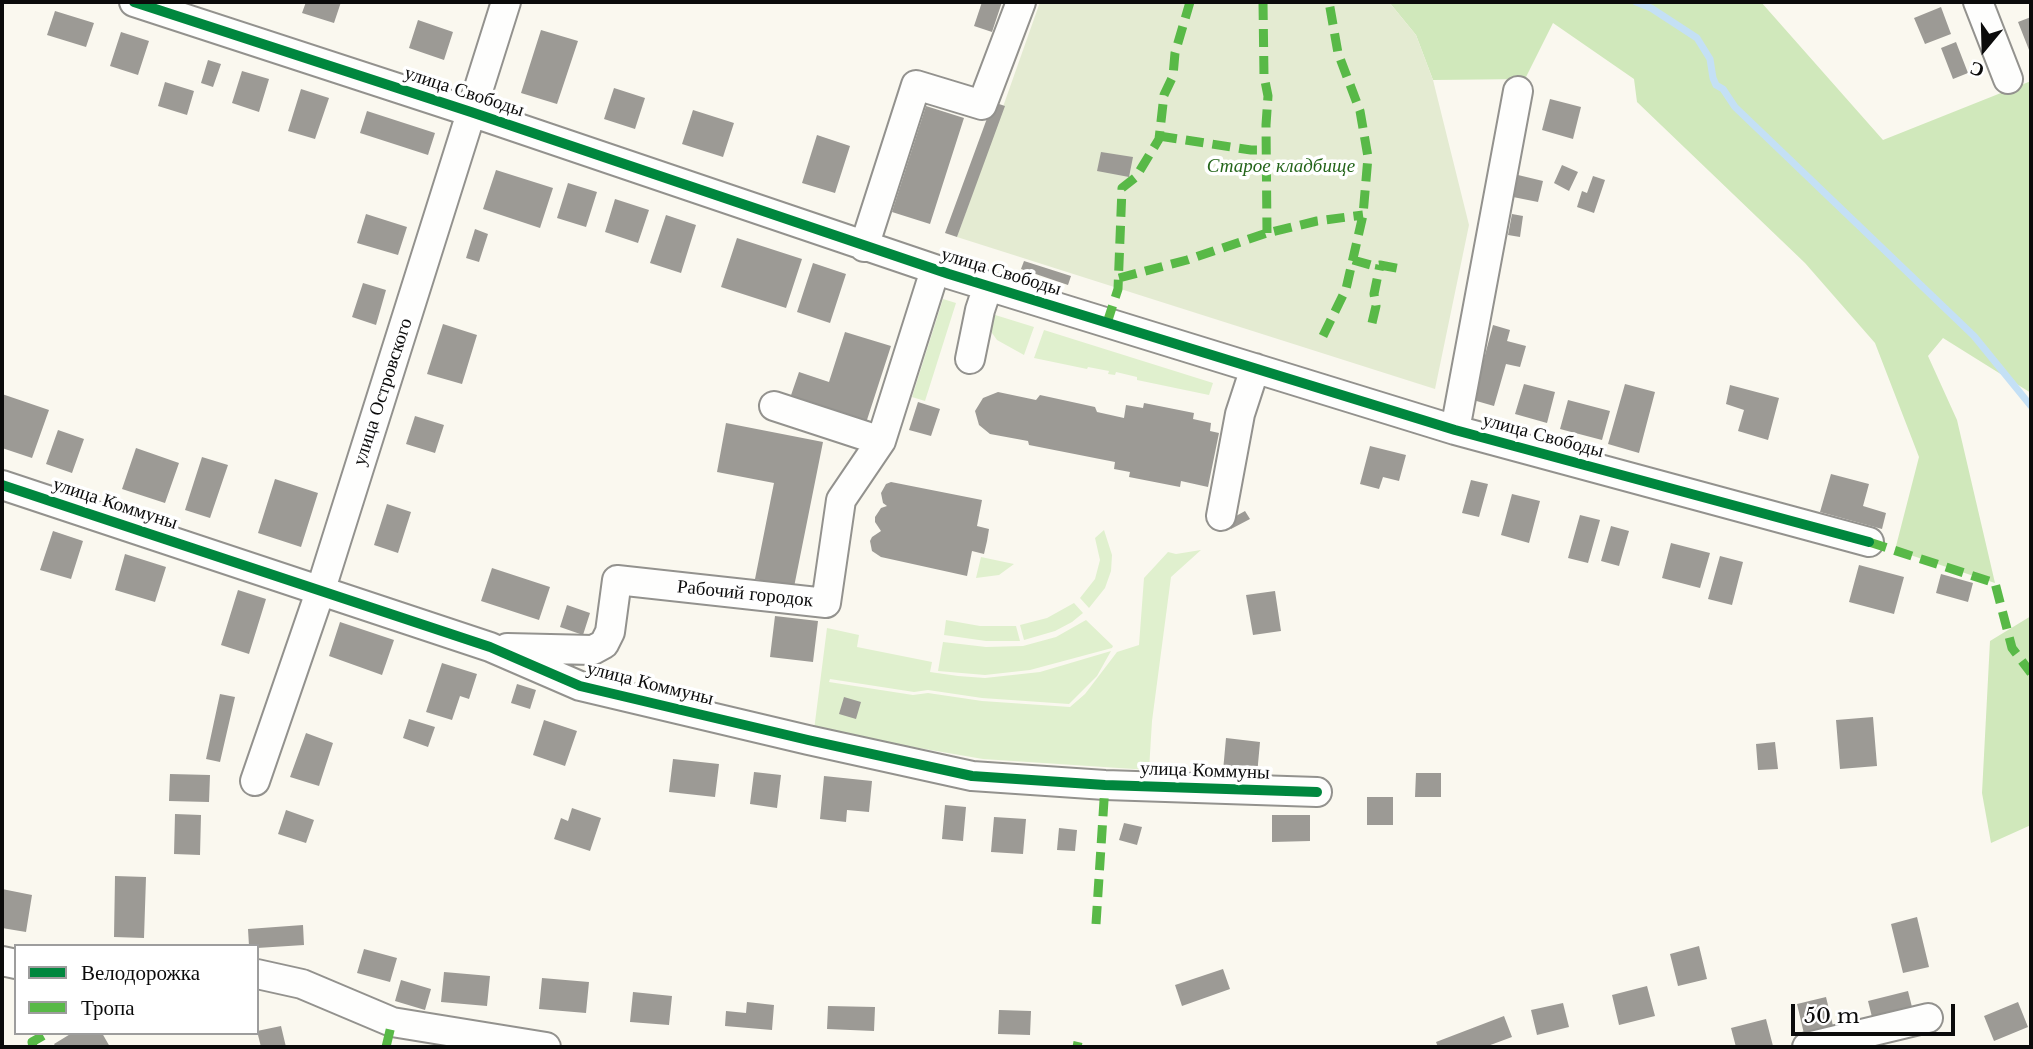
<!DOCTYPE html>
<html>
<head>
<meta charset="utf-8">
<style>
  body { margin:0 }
  #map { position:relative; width:2033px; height:1049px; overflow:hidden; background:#faf8ef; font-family:"Libre Baskerville",serif }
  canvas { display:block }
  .frame { position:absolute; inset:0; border:4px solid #0b0b0b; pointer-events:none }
  .legend { position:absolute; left:14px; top:944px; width:245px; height:91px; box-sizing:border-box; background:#fff; border:2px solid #9d9d9d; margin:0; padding:9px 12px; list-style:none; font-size:21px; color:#0b0b0b }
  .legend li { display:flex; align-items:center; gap:14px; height:35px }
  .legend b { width:35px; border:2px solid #9d9d9d }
  .north { position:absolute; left:1949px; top:14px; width:70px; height:70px; -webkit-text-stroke:5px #fff; paint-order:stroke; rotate:199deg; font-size:19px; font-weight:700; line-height:28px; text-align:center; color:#0b0b0b }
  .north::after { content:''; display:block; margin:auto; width:24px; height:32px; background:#0b0b0b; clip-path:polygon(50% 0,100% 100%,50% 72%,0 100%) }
  .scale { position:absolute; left:1791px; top:1004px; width:164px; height:32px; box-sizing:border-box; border:4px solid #0b0b0b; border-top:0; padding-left:9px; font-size:21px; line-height:24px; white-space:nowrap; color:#0b0b0b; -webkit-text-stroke:5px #fff; paint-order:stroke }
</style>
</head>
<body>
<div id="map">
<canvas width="2033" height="1049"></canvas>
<div class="frame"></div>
<ul class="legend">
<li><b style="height:9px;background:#00873e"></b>Велодорожка</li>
<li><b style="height:9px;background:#58b947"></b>Тропа</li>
</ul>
<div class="north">С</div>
<div class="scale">50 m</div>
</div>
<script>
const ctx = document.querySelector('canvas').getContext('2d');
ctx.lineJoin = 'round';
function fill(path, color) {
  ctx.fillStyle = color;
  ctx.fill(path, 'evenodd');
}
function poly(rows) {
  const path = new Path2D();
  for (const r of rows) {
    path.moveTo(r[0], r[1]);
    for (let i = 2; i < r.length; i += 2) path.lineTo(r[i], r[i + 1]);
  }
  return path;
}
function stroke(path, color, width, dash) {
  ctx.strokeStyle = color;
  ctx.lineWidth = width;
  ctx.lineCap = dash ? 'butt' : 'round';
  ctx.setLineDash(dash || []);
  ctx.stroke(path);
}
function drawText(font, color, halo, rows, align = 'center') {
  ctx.font = font + ' "Libre Baskerville",serif';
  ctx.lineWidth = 7;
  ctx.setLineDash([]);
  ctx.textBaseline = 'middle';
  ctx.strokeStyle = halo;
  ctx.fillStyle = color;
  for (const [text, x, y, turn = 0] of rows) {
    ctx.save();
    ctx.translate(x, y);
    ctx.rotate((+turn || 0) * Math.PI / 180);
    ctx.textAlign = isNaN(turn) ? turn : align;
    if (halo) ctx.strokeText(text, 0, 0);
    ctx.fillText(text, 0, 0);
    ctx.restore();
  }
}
fill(poly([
  [943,299,956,303,925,401,912,397],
  [992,314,1034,327,1024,355,997,340,992,333],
  [1044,330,1213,383,1209,395,1137,380,1137,377,1116,372,1115,375,1108,374,1109,371,1088,367,1087,369,1034,358],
  [1104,530,1112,555,1111,571,1105,588,1089,608,1080,598,1095,579,1100,560,1095,538],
  [1201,550,1171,577,1152,721,1149,770,983,759,814,730,827,628,859,635,857,647,932,662,930,672,958,676,985,678,1040,672,1111,651,1097,676,1069,704,982,698,928,690,914,692,830,679,829,682,913,695,928,693,982,701,1070,707,1085,694,1117,652,1139,645,1144,578,1168,552,1176,554],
  [981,557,1014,564,999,575,976,578],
  [1074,603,1083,613,1072,622,1055,631,1024,640,1020,625,1047,618],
  [946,620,980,626,1016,626,1020,641,986,641,944,635],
  [1086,620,1113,646,1112,648,1030,670,985,675,938,671,943,642,986,647,1023,646,1056,637]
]), '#e0f0ce');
fill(poly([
  [1389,2,1761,2,1883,140,2031,81,2031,393,1943,338,1928,356,1957,420,1995,583,1895,550,1919,457,1875,343,1805,263,1637,102,1634,79,1553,23,1525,79,1433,80,1416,35],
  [2031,616,2031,825,1991,843,1982,793,1990,641]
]), '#d0e8bb');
fill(poly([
  [1040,2,1072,2,1073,4,1110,2,1389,2,1416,35,1433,80,1469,225,1435,389,957,237]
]), '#e4ebd2');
stroke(poly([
  [1636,2,1651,8,1697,38,1710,59,1713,78,1716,85,1723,89,1735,107,1974,336,2031,406]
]), '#c4e0f5', 7);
fill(poly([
  [306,2,341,2,334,23,302,13],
  [982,2,1002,2,992,32,974,26],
  [1941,7,1951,34,1925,44,1914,18],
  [55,11,94,23,86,47,47,35],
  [2031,17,2031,55,2018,22],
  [418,20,453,32,444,60,409,48],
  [541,30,578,41,557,104,521,93],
  [121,32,149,41,138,75,110,66],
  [1956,42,1968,73,1953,79,1941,48],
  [208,60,221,64,213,87,201,83],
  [242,71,269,79,259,112,232,103],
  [165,82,194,91,187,115,158,106],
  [614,88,645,98,635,129,604,119],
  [301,89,329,98,315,139,288,131],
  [1550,99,1581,107,1573,139,1542,130],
  [993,102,1005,106,957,237,945,233],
  [926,106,964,118,930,224,892,212],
  [693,110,734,123,723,157,682,144],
  [367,111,435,133,428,155,360,133],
  [817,135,850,146,835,193,802,183],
  [1101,152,1133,157,1129,177,1097,171],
  [1562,165,1578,172,1569,191,1554,183],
  [496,170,553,188,540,228,483,209],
  [1518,175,1543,181,1538,202,1513,197],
  [1593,176,1605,180,1594,213,1577,207,1582,191,1587,193],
  [568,183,597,192,586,227,557,218],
  [615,199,649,210,638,243,605,232],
  [366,214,407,227,398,255,357,243],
  [1512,214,1523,216,1520,237,1508,235],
  [666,215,696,225,681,273,650,263],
  [475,229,488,234,479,262,466,258],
  [737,238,802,259,786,308,721,287],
  [1024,261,1071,276,1068,285,1021,269],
  [813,263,846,274,830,323,797,312],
  [363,283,386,290,376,325,352,317],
  [443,324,477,335,462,384,427,374],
  [1493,325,1510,330,1507,341,1526,346,1520,367,1506,364,1494,406,1473,400],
  [845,332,891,346,865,426,789,401,799,372,829,382],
  [1524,384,1555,392,1547,423,1515,414],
  [1625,384,1655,392,1639,453,1608,444],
  [1730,385,1779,398,1768,440,1738,431,1744,410,1726,404],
  [998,392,1036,400,1040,395,1095,407,1097,412,1124,418,1126,405,1143,408,1144,403,1194,413,1193,419,1211,423,1210,431,1219,433,1208,487,1181,481,1180,487,1129,477,1130,472,1114,469,1115,462,1029,445,1028,441,990,434,979,425,975,411,983,398],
  [2,394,49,410,32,458,2,448],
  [1568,400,1610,411,1602,440,1560,429],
  [918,402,940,409,931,436,909,430],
  [415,416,444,425,435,453,406,444],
  [726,423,823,442,794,587,755,579,774,483,717,472],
  [58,430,84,439,72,473,46,464],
  [1370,446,1406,455,1399,481,1383,477,1379,489,1360,484],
  [136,448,179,463,165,503,122,489],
  [202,457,228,465,210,518,185,510],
  [1831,474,1869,484,1863,506,1886,513,1882,529,1820,512],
  [275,479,318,493,301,547,258,533],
  [1471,480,1488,484,1479,517,1462,513],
  [891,482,982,500,977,526,989,529,987,541,984,554,972,551,967,576,881,557,872,551,870,541,872,537,881,531,875,522,875,517,881,508,887,506,883,503,881,493,886,484],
  [1512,494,1540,501,1529,543,1501,535],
  [387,504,411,512,398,553,374,545],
  [1245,511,1250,519,1231,529,1227,521],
  [1580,515,1600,520,1588,563,1568,558],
  [1611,526,1629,531,1619,566,1601,561],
  [53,531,83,541,71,579,40,570],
  [1671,543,1710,553,1700,588,1662,578],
  [125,554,166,567,155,602,115,590],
  [1720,556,1743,562,1732,605,1708,599],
  [1859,565,1904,577,1894,614,1849,602],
  [492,568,550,587,539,620,481,601],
  [1941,574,1973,583,1968,602,1936,593],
  [238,590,266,599,249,654,221,645],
  [1275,591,1281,631,1253,635,1246,595],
  [567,605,590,613,583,635,560,627],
  [775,616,818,621,813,662,770,657],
  [340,622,394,640,382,675,329,656],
  [442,663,477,674,469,699,460,696,452,720,426,712],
  [517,684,536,690,530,709,511,703],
  [220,694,235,697,220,762,206,759],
  [844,697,861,702,856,719,839,714],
  [1873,717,1877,766,1840,769,1836,720],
  [409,719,435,727,428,747,403,738],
  [544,720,577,731,565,766,533,755],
  [306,733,333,743,319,786,290,777],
  [1226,738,1260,742,1257,775,1223,771],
  [1775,742,1778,769,1758,770,1756,744],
  [673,759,719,764,715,797,669,792],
  [754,772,781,775,777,808,750,804],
  [1416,773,1441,773,1441,797,1415,797],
  [170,774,210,775,209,802,169,801],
  [824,776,872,781,869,812,847,810,846,822,820,819],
  [1367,797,1393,797,1393,825,1367,825],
  [945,805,966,807,963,841,942,839],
  [572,808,601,818,590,851,554,839,561,818,568,821],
  [286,810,314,820,306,843,278,834],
  [175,814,201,815,200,855,174,854],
  [1272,815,1310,815,1310,841,1272,842],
  [994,817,1026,819,1023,854,991,852],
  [1124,823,1142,827,1137,845,1119,840],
  [1059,828,1077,830,1075,851,1057,850],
  [115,876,146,877,144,938,114,937],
  [2,889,32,895,26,932,2,928],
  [1917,917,1929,967,1903,973,1891,924],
  [303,925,304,945,257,948,257,946,249,946,248,929],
  [1699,946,1707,979,1678,986,1670,954],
  [364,949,397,958,390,982,357,973],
  [1223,969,1230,989,1182,1006,1175,985],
  [444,972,490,976,487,1006,441,1002],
  [542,978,589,982,586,1013,539,1009],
  [401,980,431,989,425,1010,395,1001],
  [1647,986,1655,1016,1619,1025,1612,995],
  [1908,991,1913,1011,1873,1021,1868,1001],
  [633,992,672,996,669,1025,630,1022],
  [1826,997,1834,1030,1805,1038,1797,1004],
  [747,1002,774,1005,772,1030,725,1026,726,1011,746,1013],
  [2018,1002,2028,1027,1994,1041,1984,1016],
  [1563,1003,1569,1027,1537,1035,1531,1010],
  [828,1006,875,1007,874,1031,827,1029],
  [999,1010,1031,1011,1030,1035,998,1034],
  [1504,1016,1512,1037,1485,1047,1438,1047,1436,1042],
  [1766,1019,1773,1046,1736,1047,1731,1028],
  [281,1026,286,1047,261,1047,257,1031],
  [72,1033,102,1033,110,1047,56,1047,54,1044]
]), '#9c9a95');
const minor = poly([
  [134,2,471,112,949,274,1455,430,1869,542],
  [1978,2,2008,79],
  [864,247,916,85,982,105,1021,2],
  [970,359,980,310,988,286],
  [774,406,881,441],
  [1455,430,1518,91],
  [2,485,490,647,580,686,808,740,972,776,1105,785,1317,792],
  [1221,516,1240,414,1255,368],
  [507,648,593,650,604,644,610,632,617,580,826,603,841,500,881,441,935,270],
  [255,781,320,592,506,2],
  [2,961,16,964],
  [257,974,302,984,392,1022,546,1047],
  [1807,1047,1928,1018]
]);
stroke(minor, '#93928e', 32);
stroke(minor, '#fefefd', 28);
stroke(poly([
  [1263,2,1264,76,1268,96,1266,125,1267,233],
  [1159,136,1251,150,1267,150],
  [1353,260,1374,266,1380,265,1401,269],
  [1119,278,1187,260,1267,233,1317,221,1363,215],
  [1107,323,1118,289,1122,188,1136,177,1159,139,1164,95,1173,76,1175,53,1190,2],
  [1372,323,1376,306,1374,294,1380,265],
  [1323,336,1346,289,1363,215,1368,157,1360,111,1338,53,1329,2],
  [1869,542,1995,583,2012,648,2031,673],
  [1096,924,1105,785],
  [33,1047,32,1042,48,1033],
  [386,1047,392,1022],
  [1077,1047,1078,1042]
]), '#58b947', 9, [18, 9]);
stroke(poly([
  [134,2,471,112,949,274,1455,430,1869,542],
  [2,485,490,647,580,686,808,740,972,776,1105,785,1317,792]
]), '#00873e', 10);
drawText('19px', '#0b0b0b', '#fff', [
  ["улица Свободы",464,92,18],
  ["улица Свободы",1001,272,17],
  ["улица Островского",383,392,-72],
  ["улица Свободы",1543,436,15],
  ["улица Коммуны",115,504,18],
  ["Рабочий городок",745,594,6],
  ["улица Коммуны",650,684,14],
  ["улица Коммуны",1205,771,2]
]);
drawText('italic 19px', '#24651a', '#fff', [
  ["Старое кладбище",1281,167]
]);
</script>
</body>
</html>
